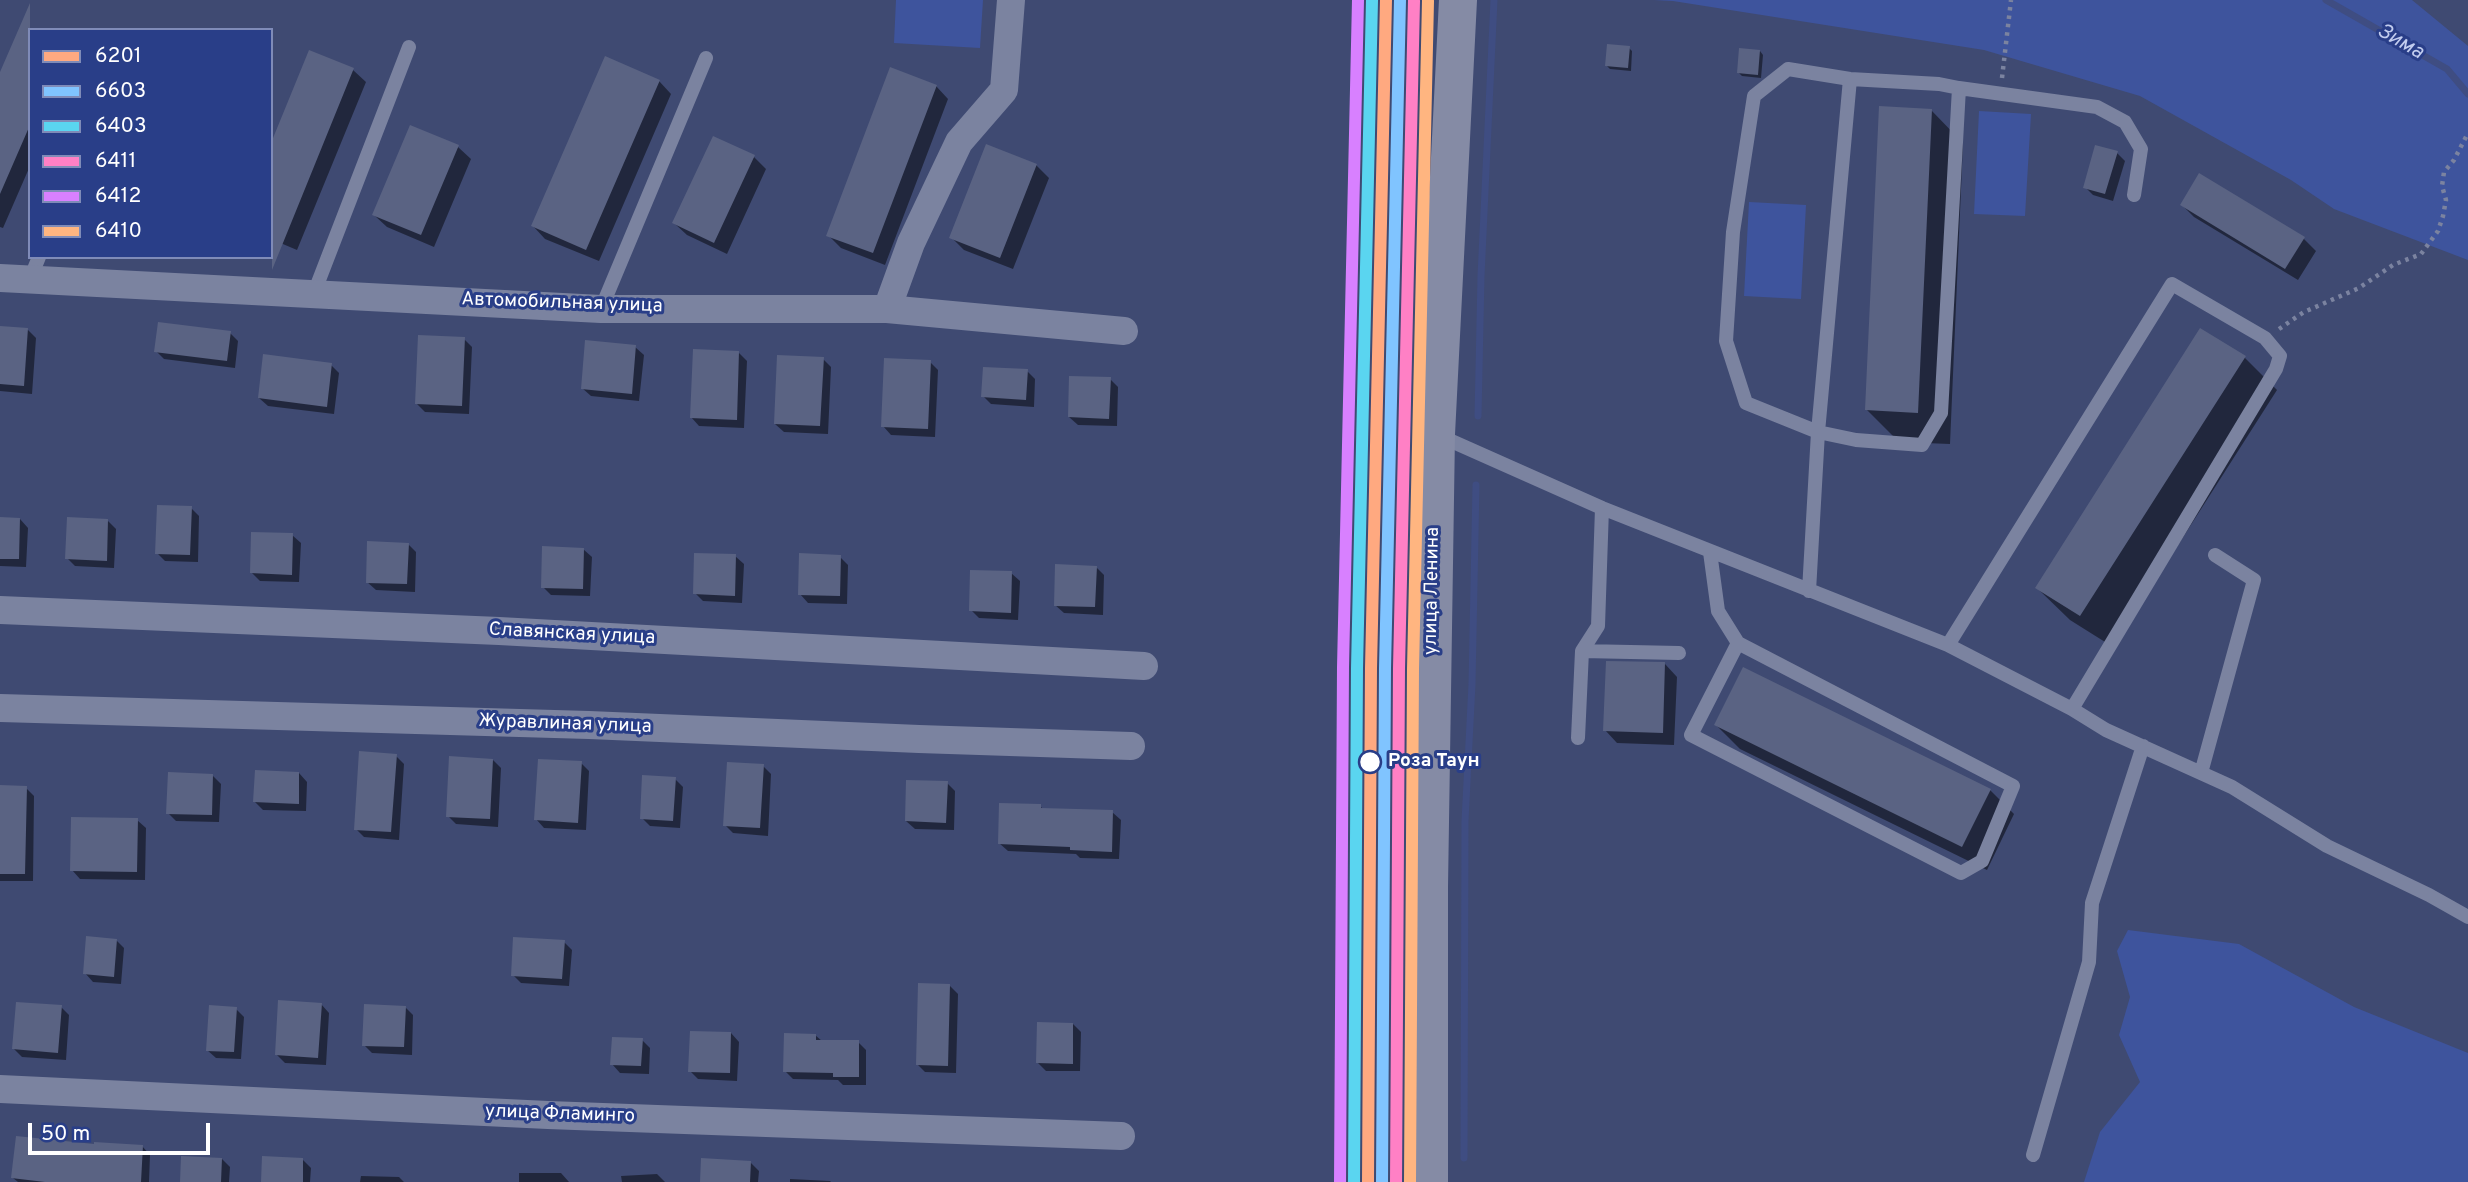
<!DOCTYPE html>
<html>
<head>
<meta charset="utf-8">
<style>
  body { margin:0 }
  #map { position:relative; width:2468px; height:1182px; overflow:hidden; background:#3f4a72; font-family:Overpass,sans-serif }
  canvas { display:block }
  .legend { position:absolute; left:28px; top:28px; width:245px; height:231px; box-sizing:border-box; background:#293e88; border:2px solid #7f8bb8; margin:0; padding:9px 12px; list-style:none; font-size:21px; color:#fff }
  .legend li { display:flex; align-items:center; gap:14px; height:35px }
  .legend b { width:35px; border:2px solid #7f8bb8 }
  .scale { position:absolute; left:28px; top:1123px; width:182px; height:32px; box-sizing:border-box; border:4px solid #fff; border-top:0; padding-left:9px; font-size:21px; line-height:24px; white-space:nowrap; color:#fff; -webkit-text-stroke:5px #293e88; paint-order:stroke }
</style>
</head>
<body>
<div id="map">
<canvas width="2468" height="1182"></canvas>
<ul class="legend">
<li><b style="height:9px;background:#ffa980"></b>6201</li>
<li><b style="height:9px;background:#80c4ff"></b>6603</li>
<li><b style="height:9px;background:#5ad5f0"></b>6403</li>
<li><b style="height:9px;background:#ff80c5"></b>6411</li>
<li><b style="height:9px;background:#d880ff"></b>6412</li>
<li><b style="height:9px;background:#ffb580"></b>6410</li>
</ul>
<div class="scale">50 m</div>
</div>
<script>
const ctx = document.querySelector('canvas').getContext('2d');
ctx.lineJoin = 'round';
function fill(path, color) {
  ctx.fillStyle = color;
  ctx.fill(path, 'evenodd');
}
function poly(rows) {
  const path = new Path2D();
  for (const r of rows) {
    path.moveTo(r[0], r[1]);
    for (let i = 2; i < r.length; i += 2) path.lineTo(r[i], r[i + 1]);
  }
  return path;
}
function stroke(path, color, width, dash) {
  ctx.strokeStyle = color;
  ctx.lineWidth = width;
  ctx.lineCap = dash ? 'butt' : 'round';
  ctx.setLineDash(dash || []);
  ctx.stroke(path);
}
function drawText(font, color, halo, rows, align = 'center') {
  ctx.font = font + ' Overpass,sans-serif';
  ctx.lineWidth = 6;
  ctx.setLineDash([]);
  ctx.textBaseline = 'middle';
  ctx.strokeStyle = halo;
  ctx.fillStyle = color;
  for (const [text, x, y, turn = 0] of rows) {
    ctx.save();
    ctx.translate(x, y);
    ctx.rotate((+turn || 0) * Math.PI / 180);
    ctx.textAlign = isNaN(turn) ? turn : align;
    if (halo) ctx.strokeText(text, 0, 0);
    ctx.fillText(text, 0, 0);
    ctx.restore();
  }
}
fill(poly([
  [896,0,983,0,980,48,894,43],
  [1654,0,2412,0,2468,46,2468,260,2334,209,2291,180,2140,96,1984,50,1673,1],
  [1979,111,2031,114,2025,216,1974,214],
  [1749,202,1806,205,1801,299,1744,296],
  [2128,930,2239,944,2354,1007,2468,1053,2468,1182,2084,1182,2100,1132,2140,1082,2119,1035,2130,997,2117,951]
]), '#3e549d');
fill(poly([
  [30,41,30,166,3,228,0,227,0,76],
  [1629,48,1632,51,1631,71,1610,69,1607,66],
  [1760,51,1763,55,1761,78,1742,76,1739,73],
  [310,52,353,70,366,82,297,250,271,239,271,147],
  [659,81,671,94,599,261,545,239,533,226],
  [936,86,948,99,885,265,841,248,828,235],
  [1931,110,1963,143,1950,444,1899,442,1867,410],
  [458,147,471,159,434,247,387,227,374,215],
  [2117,153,2125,161,2113,201,2093,195,2085,187],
  [754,157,766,169,727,254,687,235,674,223],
  [1036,165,1049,178,1013,269,964,250,951,237],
  [2182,205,2304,239,2316,251,2298,280,2194,217],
  [0,327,28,330,36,338,32,394,0,391],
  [230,333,238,341,235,368,164,359,156,351],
  [464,339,472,347,469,414,425,412,417,404],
  [635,347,644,355,639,401,591,396,582,388],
  [739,353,747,361,744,428,699,426,691,417],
  [2244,357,2277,390,2113,647,2070,620,2037,588],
  [823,359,831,367,828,434,784,432,775,424],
  [930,362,938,370,935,437,891,435,883,426],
  [331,365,339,373,334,414,268,406,259,398],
  [1027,371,1035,379,1034,407,991,404,983,396],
  [1110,379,1118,387,1117,426,1078,425,1069,417],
  [191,508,199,516,198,562,165,561,157,553],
  [0,519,20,519,28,528,26,567,0,566],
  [108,521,116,529,114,568,75,566,67,558],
  [292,535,301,543,299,582,260,581,252,573],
  [408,544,416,552,415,592,376,590,367,582],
  [583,549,592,557,590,596,551,595,543,587],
  [735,556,744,564,742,603,703,601,695,593],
  [840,557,848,565,847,604,808,603,800,594],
  [1096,567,1104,575,1103,615,1064,613,1055,605],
  [1011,573,1020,581,1018,620,979,618,971,610],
  [1665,664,1677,677,1674,745,1617,743,1605,730],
  [1716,725,1990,790,2014,814,1987,870,1740,749],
  [396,756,404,764,399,840,364,837,356,829],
  [493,760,501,768,498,827,456,824,448,816],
  [581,763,589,771,586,830,544,828,536,819],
  [763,766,771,774,768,836,733,833,725,825],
  [299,773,307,782,306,811,263,810,255,802],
  [213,776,221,784,219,822,176,821,168,813],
  [675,779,683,787,680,828,650,826,642,818],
  [947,783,955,791,954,830,915,829,906,821],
  [0,787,26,788,34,796,33,881,0,881],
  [1040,806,1044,810,1112,812,1121,820,1119,859,1080,858,1076,854,1008,851,999,843],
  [137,820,146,828,145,880,80,879,72,870],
  [116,940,124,948,121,984,93,982,85,973],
  [564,942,572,950,569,986,521,983,513,975],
  [950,986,958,994,956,1073,925,1072,917,1064],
  [321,1004,329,1013,326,1065,285,1063,277,1055],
  [61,1007,69,1015,66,1060,22,1057,14,1049],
  [405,1007,413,1015,412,1055,372,1053,364,1045],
  [236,1009,244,1017,241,1059,216,1058,207,1050],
  [1073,1024,1081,1032,1080,1071,1046,1071,1038,1063],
  [731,1033,739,1042,737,1081,698,1079,690,1071],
  [815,1035,822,1041,858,1042,866,1050,866,1085,843,1085,838,1080,793,1079,785,1071],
  [642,1040,650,1048,649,1074,620,1073,612,1064],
  [95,1146,142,1146,150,1155,149,1182,18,1182,13,1178],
  [222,1159,230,1167,229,1182,181,1182],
  [303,1160,311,1168,310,1182,263,1182],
  [750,1162,759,1171,758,1182,701,1182],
  [519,1173,561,1173,569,1182,519,1182],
  [657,1174,665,1182,622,1182,621,1176],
  [361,1176,399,1177,404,1182,360,1182],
  [790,1179,830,1181,831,1182,790,1182]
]), '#0007');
stroke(poly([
  [2326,0,2447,69,2468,94],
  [1478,416,1481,276,1494,0],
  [1464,1158,1465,821,1472,684,1476,485]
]), '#3f4d82', 7);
fill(poly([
  [30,3,30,125,0,194,0,72],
  [1607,44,1630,46,1628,68,1605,66],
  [1739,48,1760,50,1758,75,1737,73],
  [309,50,354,68,272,270,271,143],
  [605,56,660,80,586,250,531,226],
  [890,67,937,85,873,253,826,236],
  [1879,106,1932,109,1918,413,1865,410],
  [410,125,459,145,421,235,372,215],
  [713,136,755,155,714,243,672,223],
  [986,144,1037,164,1000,258,949,238],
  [2095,145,2118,151,2105,194,2083,188],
  [2199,173,2305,237,2285,269,2180,205],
  [158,322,231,331,227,361,154,352],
  [0,326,28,328,24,386,0,384],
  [2200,328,2246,356,2080,616,2035,588],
  [418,335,465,337,462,406,415,404],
  [585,340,636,345,632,394,581,389],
  [693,349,739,351,737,420,690,418],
  [263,354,332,363,327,407,258,398],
  [777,355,824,357,820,426,774,424],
  [884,358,931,360,928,429,881,427],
  [983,367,1028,369,1026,400,981,397],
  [1069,376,1111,377,1109,419,1068,417],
  [157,505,192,506,190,555,155,554],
  [0,517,20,518,19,559,0,559],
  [67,517,108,519,107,561,65,559],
  [251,532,293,533,292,575,250,573],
  [367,541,409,543,407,584,366,583],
  [542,546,584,548,583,589,541,588],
  [694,553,736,554,735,596,693,594],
  [799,553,841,555,840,596,798,595],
  [1055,564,1097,566,1095,607,1054,606],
  [970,570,1012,571,1011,613,969,611],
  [1606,661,1665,662,1663,733,1603,731],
  [1743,667,1991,789,1962,847,1714,725],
  [359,751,397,754,391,832,354,830],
  [449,756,493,759,490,819,446,817],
  [538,759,582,761,578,823,534,820],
  [727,762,764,764,760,828,723,826],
  [255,770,299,772,299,804,253,802],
  [168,772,213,774,212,815,166,814],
  [642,775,676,777,673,821,640,819],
  [906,780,948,781,946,823,905,821],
  [0,785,27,786,25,874,0,874],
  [999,803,1041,804,1041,808,1113,810,1112,852,1070,850,1070,847,998,844],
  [71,817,138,818,137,872,70,871],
  [86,936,117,939,114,977,83,974],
  [513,937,565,940,562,979,511,976],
  [918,983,950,984,948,1066,916,1065],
  [278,1000,322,1003,318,1058,275,1055],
  [16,1002,62,1005,58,1053,12,1049],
  [364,1004,406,1006,404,1047,362,1046],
  [209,1005,237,1007,234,1052,206,1051],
  [1037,1022,1073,1023,1073,1064,1036,1063],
  [690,1031,731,1032,730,1073,688,1072],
  [784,1033,816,1034,816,1040,859,1040,859,1077,833,1077,833,1073,783,1072],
  [612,1037,643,1038,641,1066,610,1065],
  [16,1136,94,1144,94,1142,143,1145,141,1182,45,1182,11,1178],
  [181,1156,222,1158,221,1182,180,1182],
  [262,1156,303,1158,303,1182,261,1182],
  [701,1158,751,1161,750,1182,700,1182]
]), '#5a6383');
stroke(poly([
  [2002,78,2011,0],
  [2279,329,2304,312,2359,288,2393,265,2421,254,2438,231,2443,216,2446,200,2442,186,2444,172,2454,160,2468,133]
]), '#7b83a0', 4.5, [3.5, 5]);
stroke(poly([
  [1788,69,1850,79,1939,84,1959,88,1941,413,1922,445,1856,440,1818,432,1746,403,1726,341,1733,232,1754,96,1788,69],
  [1959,88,2097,107,2125,122,2141,149,2134,195],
  [30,279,39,257],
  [314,293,409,47],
  [601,309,706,58],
  [1440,436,1602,508,1948,645,2072,709,2106,730,2232,787,2327,846,2429,895,2468,917],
  [1710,552,1718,611,1738,643,2013,786,1982,861,1961,873,1691,735,1738,643],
  [1809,591,1818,432,1850,79],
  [1948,645,2172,284,2265,338,2280,356,2276,369,2072,709],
  [1582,651,1679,653],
  [1578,738,1582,651,1598,626,1602,508],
  [2201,773,2254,580,2215,555],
  [2033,1155,2089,962,2092,903,2143,746]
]), '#7b83a0', 14);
stroke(poly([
  [0,278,601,309,887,309,1124,331],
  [887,309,911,243,959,142,1004,90,1011,0],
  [0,610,499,631,1144,666],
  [0,708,589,725,919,739,1131,746],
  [0,1089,548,1115,1121,1136]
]), '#7b83a0', 28);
stroke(poly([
  [1429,1182,1429,887,1436,434,1458,0]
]), '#858ba5', 38);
stroke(poly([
  [1368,1182,1371,668,1386,0]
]), '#ffa980', 12);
stroke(poly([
  [1382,1182,1385,668,1400,0]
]), '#80c4ff', 12);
stroke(poly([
  [1354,1182,1357,668,1372,0]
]), '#5ad5f0', 12);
stroke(poly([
  [1396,1182,1399,668,1414,1]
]), '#ff80c5', 12);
stroke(poly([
  [1340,1182,1343,667,1358,0]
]), '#d880ff', 12);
stroke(poly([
  [1410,1182,1413,669,1428,1]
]), '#ffb580', 12);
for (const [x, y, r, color] of [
  [1370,762,11,"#fff"]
]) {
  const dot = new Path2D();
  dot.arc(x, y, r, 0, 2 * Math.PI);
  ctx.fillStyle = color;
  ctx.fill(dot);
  stroke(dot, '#293e88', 2.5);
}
drawText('19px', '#fff', '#293e88', [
  ["Автомобильная улица",562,304,2],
  ["улица Ленина",1433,591,-89],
  ["Славянская улица",572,635,3],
  ["Журавлиная улица",565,725,2],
  ["улица Фламинго",560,1115,2]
]);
drawText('bold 19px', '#fff', '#293e88', [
  ["Роза Таун",1388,762]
], 'left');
drawText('italic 21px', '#c2cdef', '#293e88', [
  ["Зима",2400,43,30]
]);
</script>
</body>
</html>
